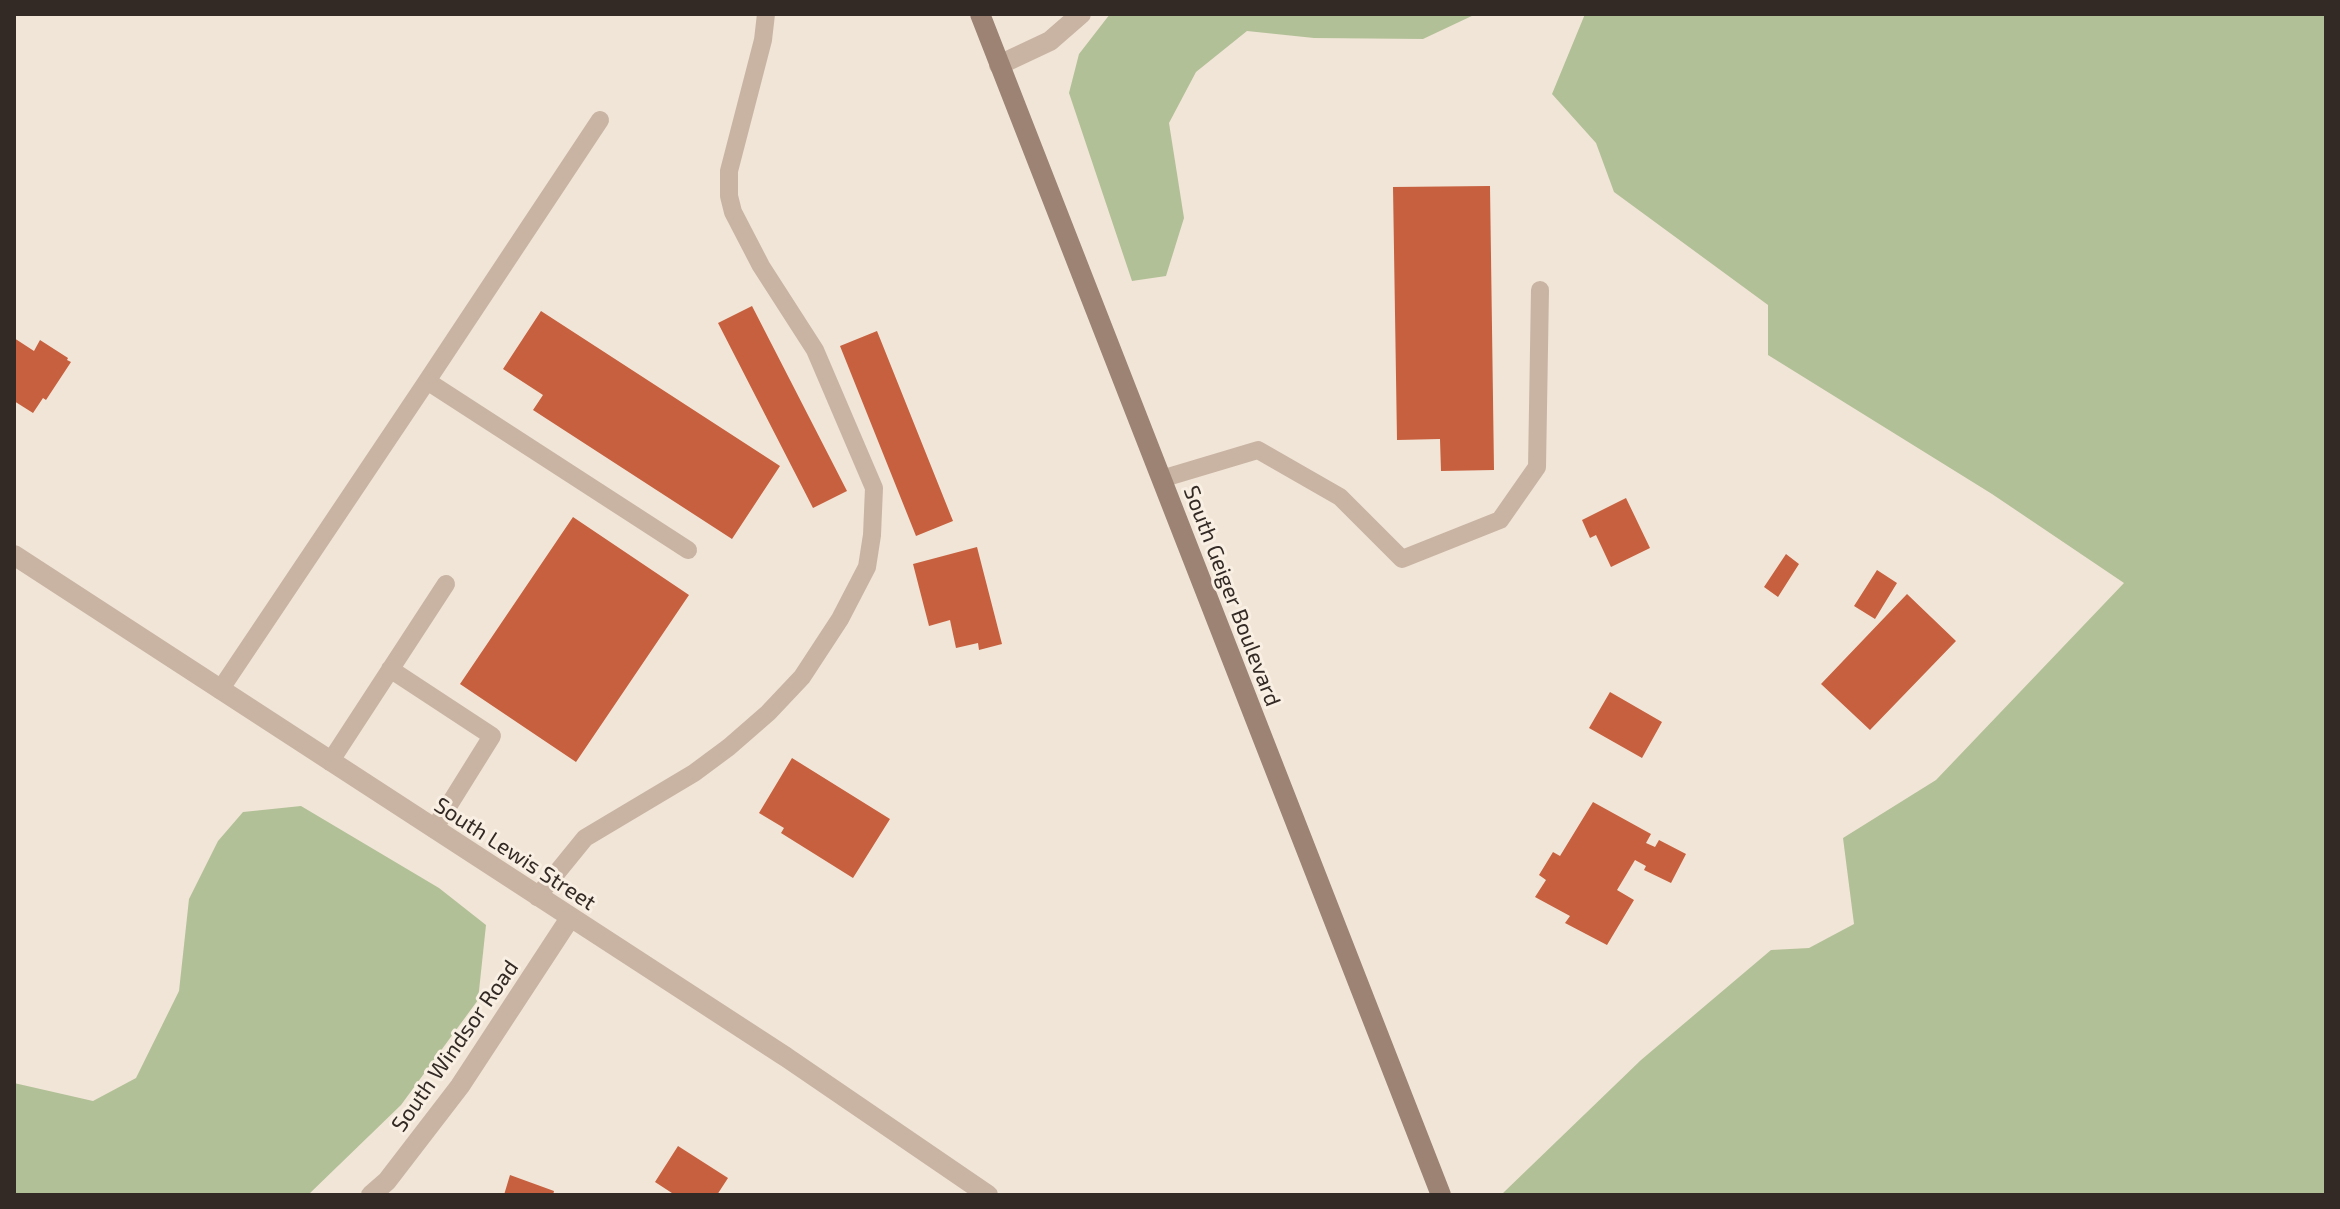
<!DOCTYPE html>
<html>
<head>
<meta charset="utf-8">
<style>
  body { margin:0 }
  #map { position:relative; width:2340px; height:1209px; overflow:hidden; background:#f1e5d7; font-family:"Exo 2",sans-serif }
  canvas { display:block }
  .frame { position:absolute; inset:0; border:16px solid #332a25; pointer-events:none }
</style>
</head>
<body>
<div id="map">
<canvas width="2340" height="1209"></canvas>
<div class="frame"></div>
</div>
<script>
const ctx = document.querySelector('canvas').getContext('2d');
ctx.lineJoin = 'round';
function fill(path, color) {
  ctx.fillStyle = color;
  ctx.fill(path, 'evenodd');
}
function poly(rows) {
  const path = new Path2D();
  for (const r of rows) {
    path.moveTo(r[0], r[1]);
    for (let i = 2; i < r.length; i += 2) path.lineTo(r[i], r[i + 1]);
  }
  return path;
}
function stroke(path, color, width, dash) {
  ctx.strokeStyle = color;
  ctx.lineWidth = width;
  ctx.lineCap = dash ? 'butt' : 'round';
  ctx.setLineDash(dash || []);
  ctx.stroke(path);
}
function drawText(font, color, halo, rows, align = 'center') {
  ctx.font = font + ' "Exo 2",sans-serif';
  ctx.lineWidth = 6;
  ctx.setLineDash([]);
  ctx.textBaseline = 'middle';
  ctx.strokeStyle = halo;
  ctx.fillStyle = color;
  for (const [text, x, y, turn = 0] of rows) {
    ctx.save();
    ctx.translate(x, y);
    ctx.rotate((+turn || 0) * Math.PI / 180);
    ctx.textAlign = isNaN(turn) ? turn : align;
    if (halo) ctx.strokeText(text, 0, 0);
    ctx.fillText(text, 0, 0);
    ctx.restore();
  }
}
fill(poly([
  [1110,14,1476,14,1423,39,1314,38,1247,31,1196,72,1169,123,1184,218,1166,276,1132,281,1069,93,1079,54],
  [1585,14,2326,14,2326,1195,1504,1195,1503,1193,1641,1060,1771,950,1809,948,1854,924,1843,838,1936,780,2124,583,1992,494,1768,355,1768,305,1614,192,1596,143,1552,94],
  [301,806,439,888,486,925,478,1000,401,1105,308,1195,14,1195,14,1083,93,1101,136,1078,179,991,189,899,218,841,243,812]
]), '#b2c097');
fill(poly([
  [1490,186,1494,470,1441,471,1440,439,1397,440,1393,187],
  [752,306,847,491,813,508,718,323],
  [541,311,780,466,732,539,533,410,543,395,503,369],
  [877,331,953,521,916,536,840,346],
  [14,338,34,351,40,340,68,358,67,360,71,362,46,400,43,398,33,413,14,401],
  [1626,498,1650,548,1611,567,1596,535,1590,538,1582,520],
  [573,517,689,595,576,762,460,684],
  [977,547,1002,644,979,650,978,643,956,648,950,620,929,626,913,564],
  [1786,554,1799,564,1778,597,1764,587],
  [1877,570,1897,583,1875,619,1854,606],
  [1907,594,1956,641,1870,730,1821,684],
  [1610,692,1662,722,1642,758,1589,728],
  [792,758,890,819,853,878,781,833,784,828,759,813],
  [1593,802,1651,834,1646,843,1655,847,1659,840,1686,854,1671,883,1644,870,1646,866,1635,860,1617,890,1634,900,1607,945,1565,923,1570,916,1535,897,1546,880,1539,875,1553,852,1560,856],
  [678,1146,728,1178,717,1195,675,1195,655,1182],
  [510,1175,554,1191,553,1195,504,1195]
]), '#c7603e');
stroke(poly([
  [427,381,600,120],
  [1161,479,1258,450,1340,497,1402,559,1500,520,1537,467,1540,290],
  [390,669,492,736,434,829],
  [220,690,427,381,688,550],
  [330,762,446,584],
  [537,897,585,838,694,773,729,747,768,713,802,677,840,619,867,567,872,535,874,488,815,350,761,266,733,212,729,196,729,171,763,40,766,14]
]), '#c9b4a3', 18);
stroke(poly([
  [999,65,1050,41,1081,14],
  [14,555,786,1057,988,1195],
  [371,1195,387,1181,460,1086,570,918]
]), '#c9b4a3', 20);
stroke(poly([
  [980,14,1441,1195]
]), '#9c8374', 20);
drawText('22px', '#332a25', '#f9efe3', [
  ["South Geiger Boulevard",1232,596,69],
  ["South Lewis Street",515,854,33],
  ["South Windsor Road",455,1046,-55]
]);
</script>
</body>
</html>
